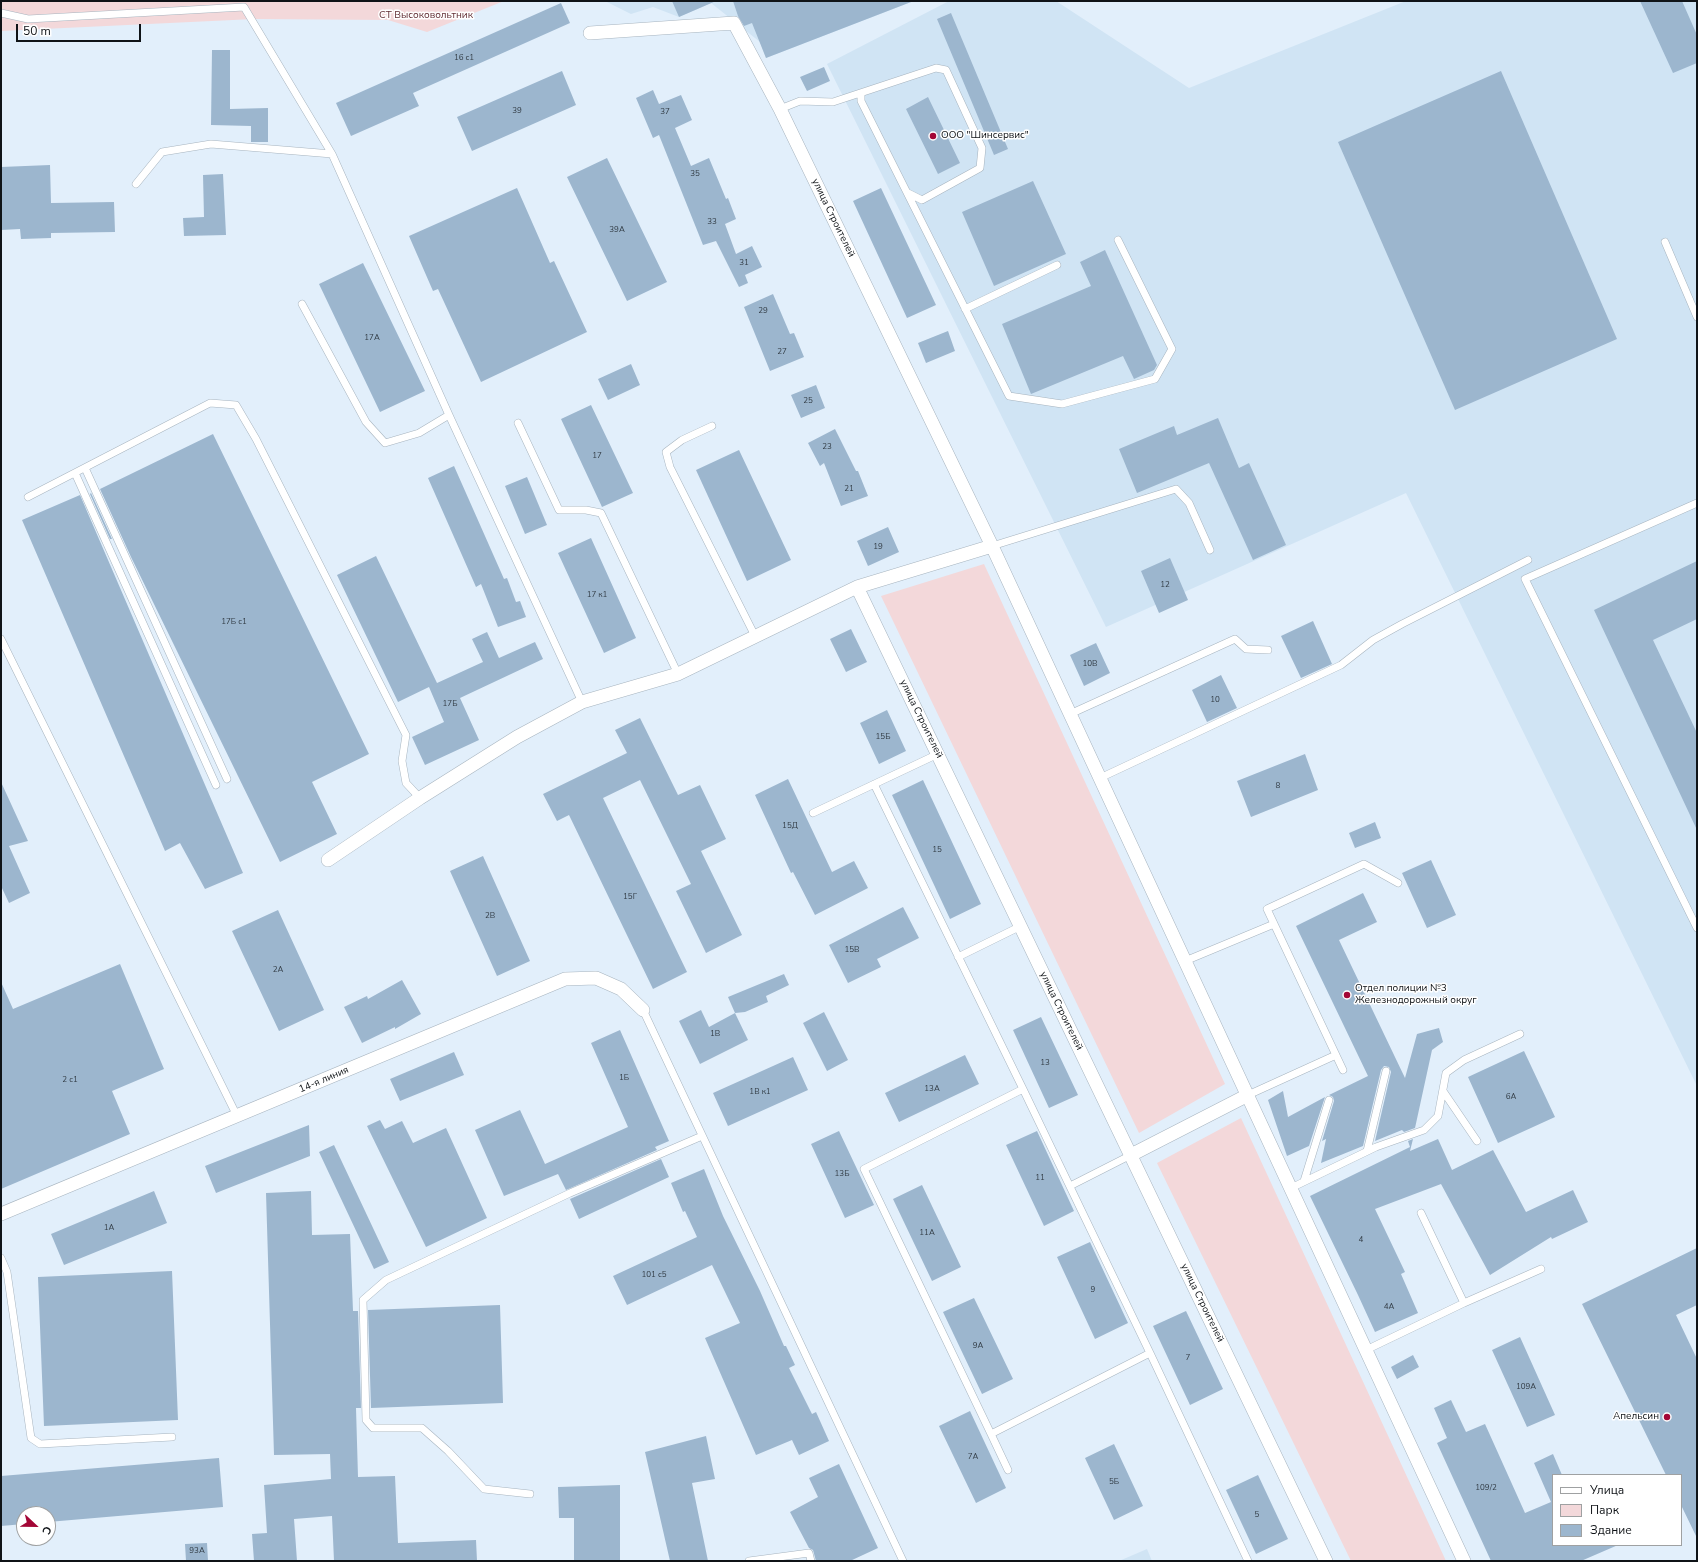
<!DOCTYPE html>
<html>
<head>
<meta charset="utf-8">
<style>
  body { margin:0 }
  #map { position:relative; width:1698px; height:1562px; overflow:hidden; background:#e2effb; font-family:"Nunito Sans",sans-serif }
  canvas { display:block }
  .frame { position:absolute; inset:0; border:2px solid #0f1317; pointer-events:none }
  .legend { position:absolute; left:1552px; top:1474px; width:130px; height:72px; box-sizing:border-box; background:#fff; border:1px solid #9fa1a2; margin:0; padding:5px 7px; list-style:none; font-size:12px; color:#0f1317 }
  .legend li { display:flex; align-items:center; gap:8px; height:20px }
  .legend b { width:20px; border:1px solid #9fa1a2 }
  .north { position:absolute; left:16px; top:1506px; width:40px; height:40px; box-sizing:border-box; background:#fff; border:1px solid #9fa1a2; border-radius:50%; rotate:112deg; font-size:11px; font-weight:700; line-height:16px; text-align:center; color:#0f1317 }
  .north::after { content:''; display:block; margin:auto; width:14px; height:18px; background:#a30636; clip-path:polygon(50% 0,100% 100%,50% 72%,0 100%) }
  .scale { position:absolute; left:16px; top:24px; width:125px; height:18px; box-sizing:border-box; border:2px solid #0f1317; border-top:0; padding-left:5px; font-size:12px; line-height:14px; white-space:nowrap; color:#0f1317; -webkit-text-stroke:3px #fff; paint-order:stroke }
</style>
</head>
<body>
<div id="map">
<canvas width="1698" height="1562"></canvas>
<div class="frame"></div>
<ul class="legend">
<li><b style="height:5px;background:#fff"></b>Улица</li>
<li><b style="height:11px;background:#f3d8da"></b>Парк</li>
<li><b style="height:11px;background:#9cb6ce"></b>Здание</li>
</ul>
<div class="north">С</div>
<div class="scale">50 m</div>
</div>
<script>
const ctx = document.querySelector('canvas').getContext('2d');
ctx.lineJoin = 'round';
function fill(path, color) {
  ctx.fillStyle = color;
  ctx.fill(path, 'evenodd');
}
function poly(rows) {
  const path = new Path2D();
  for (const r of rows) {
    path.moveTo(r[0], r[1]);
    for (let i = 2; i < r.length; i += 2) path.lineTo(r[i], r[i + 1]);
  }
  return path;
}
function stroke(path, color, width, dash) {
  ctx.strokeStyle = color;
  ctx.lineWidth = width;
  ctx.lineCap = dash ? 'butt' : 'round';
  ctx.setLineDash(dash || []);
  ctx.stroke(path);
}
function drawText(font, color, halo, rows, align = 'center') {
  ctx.font = font + ' "Nunito Sans",sans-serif';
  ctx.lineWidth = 3;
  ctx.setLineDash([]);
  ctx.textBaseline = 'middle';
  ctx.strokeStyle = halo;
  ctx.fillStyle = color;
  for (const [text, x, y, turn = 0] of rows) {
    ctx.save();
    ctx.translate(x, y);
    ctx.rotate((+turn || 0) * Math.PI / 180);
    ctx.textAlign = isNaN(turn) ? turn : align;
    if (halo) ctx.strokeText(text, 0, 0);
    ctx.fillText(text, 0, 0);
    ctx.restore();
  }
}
fill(poly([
  [605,1,914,1,766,58,760,42,711,3,679,17,653,7,631,14],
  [949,1,1056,1,1189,88,1406,1,1697,1,1697,1086,1406,493,1106,627,827,64],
  [1147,1549,1152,1561,1119,1561]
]), '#d0e4f4');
fill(poly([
  [1,1,504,1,427,32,388,20,254,19,1,31],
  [984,564,1225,1084,1139,1133,881,596],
  [1241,1118,1446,1561,1351,1561,1157,1163]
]), '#f3d8da');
fill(poly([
  [672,1,716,1,679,17],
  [733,1,911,1,911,2,766,58,752,23,744,26,738,16],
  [1640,1,1682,1,1697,35,1697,63,1673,73],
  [561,3,570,23,413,93,419,106,351,136,336,103],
  [951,13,1008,149,994,155,937,19],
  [212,50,230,50,230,109,268,108,268,142,251,142,251,126,211,125],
  [824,67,830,81,807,91,800,77],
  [562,71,576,105,472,151,457,117],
  [1501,71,1617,339,1455,410,1338,142],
  [653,90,659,104,681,95,692,120,675,128,691,166,709,158,726,199,728,198,736,219,725,224,736,254,752,246,762,267,745,275,748,283,739,287,716,241,703,245,659,135,653,138,636,98],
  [928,97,960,163,938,174,906,109],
  [607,158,667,282,627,301,567,177],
  [50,165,51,203,114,202,115,232,51,233,51,238,21,239,20,229,1,230,1,167],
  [223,174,226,235,184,236,183,218,204,217,203,175],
  [1033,181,1066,254,994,286,962,212],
  [517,188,550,263,554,261,587,332,481,382,438,289,433,291,409,236],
  [881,188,936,305,907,318,853,201],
  [1105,250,1157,365,1154,370,1134,379,1123,356,1031,394,1002,324,1091,286,1080,262],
  [363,263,425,391,380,412,319,284],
  [773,294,790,334,794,333,804,357,770,371,744,307],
  [948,331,955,351,926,363,918,343],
  [631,364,640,385,608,400,598,379],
  [816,385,825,408,801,418,791,395],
  [591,405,633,493,602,507,561,419],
  [1218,418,1239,468,1249,463,1286,545,1253,560,1209,463,1137,493,1119,449,1174,426,1177,435],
  [835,429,856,471,858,471,868,496,841,506,824,463,820,466,808,443],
  [213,434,369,754,312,782,337,834,280,862,131,557,100,489],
  [739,450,791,560,747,581,696,470],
  [454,466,504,579,507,578,516,602,520,601,526,617,498,627,481,584,476,587,428,478],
  [527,477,547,525,525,534,505,486],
  [91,493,112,539,110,539,90,494],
  [80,495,243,873,205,889,180,843,165,851,22,520],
  [888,527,899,552,868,566,857,541],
  [591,538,636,638,604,653,558,553],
  [376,556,437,683,483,662,472,639,487,632,499,658,535,642,543,659,460,698,479,740,425,765,412,737,444,722,429,687,398,702,337,575],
  [1170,558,1188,600,1159,613,1141,571],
  [1697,561,1697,619,1653,640,1697,733,1697,830,1594,610],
  [1313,621,1332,664,1301,678,1281,636],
  [851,629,867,662,846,672,830,639],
  [1096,643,1110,673,1084,686,1070,655],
  [1221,675,1237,708,1207,722,1192,690],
  [887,710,906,751,879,764,860,723],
  [640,718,678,795,700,785,726,839,701,851,742,935,706,953,676,891,691,884,640,780,603,798,687,972,653,989,569,815,557,821,543,794,627,753,615,730],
  [1305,754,1318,790,1251,817,1237,781],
  [788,779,832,872,854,861,868,888,815,915,793,872,791,873,755,795],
  [923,780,981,904,950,919,892,795],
  [1,782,28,841,9,846,30,893,9,903,1,886],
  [1375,822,1381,838,1355,848,1349,833],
  [483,856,530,961,497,976,450,871],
  [1431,860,1456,915,1427,928,1402,873],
  [1363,893,1377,922,1339,940,1405,1078,1417,1034,1439,1028,1443,1042,1432,1050,1415,1128,1404,1132,1402,1130,1375,1141,1391,1072,1389,1067,1384,1066,1381,1070,1363,1146,1321,1163,1326,1139,1322,1141,1334,1101,1333,1097,1329,1095,1368,1076,1296,926],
  [903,907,919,938,877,959,881,967,848,983,829,945],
  [278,910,324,1010,279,1031,232,931],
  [120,964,164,1069,112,1091,130,1134,1,1189,1,982,13,1009],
  [784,974,789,985,766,996,768,1002,745,1012,735,1013,728,997],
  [402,980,421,1014,395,1029,395,1027,362,1043,344,1007,367,996,368,999],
  [701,1010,709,1027,735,1013,748,1040,700,1064,679,1021],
  [824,1012,848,1060,827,1071,803,1023],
  [1041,1017,1078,1095,1049,1108,1013,1030],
  [620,1030,669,1141,655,1147,657,1150,566,1190,558,1174,504,1196,475,1130,520,1110,545,1164,628,1127,591,1043],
  [1524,1051,1555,1117,1498,1143,1468,1077],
  [454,1052,464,1075,400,1101,390,1079],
  [965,1055,979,1084,899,1122,885,1093],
  [793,1057,808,1090,728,1126,713,1093],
  [1283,1091,1288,1117,1325,1097,1309,1146,1287,1156,1268,1100],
  [380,1120,385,1129,402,1121,413,1143,446,1128,487,1218,426,1247,367,1126],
  [309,1125,310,1156,216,1193,205,1166],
  [839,1131,874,1205,845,1218,811,1144],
  [1037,1131,1074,1211,1044,1226,1006,1145],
  [1413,1139,1410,1151,1438,1139,1452,1170,1493,1150,1526,1212,1573,1190,1588,1222,1552,1239,1551,1237,1490,1275,1441,1184,1375,1209,1405,1272,1401,1274,1418,1313,1375,1332,1358,1295,1310,1196,1410,1147,1408,1141],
  [334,1145,389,1262,374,1269,319,1152],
  [661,1159,669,1177,579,1219,570,1199],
  [704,1169,723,1216,760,1291,784,1346,786,1346,795,1365,789,1368,812,1414,816,1412,829,1441,799,1455,792,1440,756,1455,705,1338,740,1323,712,1265,627,1305,613,1276,697,1237,685,1211,683,1212,671,1183],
  [922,1185,961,1267,932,1281,893,1199],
  [154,1191,167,1223,64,1265,51,1234],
  [311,1191,312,1235,350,1234,353,1311,358,1311,361,1408,356,1408,358,1477,395,1476,398,1543,476,1540,477,1561,334,1561,332,1516,294,1519,297,1561,254,1561,252,1534,267,1533,264,1485,331,1479,330,1454,274,1455,266,1193],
  [1090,1242,1128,1323,1095,1339,1057,1257],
  [1697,1248,1697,1305,1676,1315,1697,1359,1697,1538,1681,1505,1681,1475,1666,1475,1582,1304],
  [172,1271,178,1420,44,1426,38,1277],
  [974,1298,1013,1379,982,1394,943,1312],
  [500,1305,503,1403,371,1408,368,1310],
  [1186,1311,1223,1389,1190,1405,1153,1326],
  [1520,1337,1555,1415,1527,1427,1492,1350],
  [1413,1355,1419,1367,1397,1379,1391,1367],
  [1451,1400,1466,1432,1485,1424,1525,1513,1551,1502,1534,1463,1553,1454,1562,1475,1553,1475,1553,1545,1618,1545,1581,1561,1491,1561,1437,1443,1447,1438,1434,1408],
  [970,1411,1006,1488,976,1503,939,1426],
  [706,1436,715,1479,692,1483,708,1561,670,1561,645,1452],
  [1114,1444,1143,1506,1114,1520,1085,1458],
  [219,1458,223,1507,48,1522,48,1514,24,1514,24,1524,1,1526,1,1476],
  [839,1464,878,1548,850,1561,816,1561,813,1550,809,1548,790,1512,818,1497,809,1478],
  [1258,1475,1288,1539,1256,1554,1226,1490],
  [620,1485,620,1561,574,1561,574,1518,559,1518,558,1487],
  [207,1543,208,1561,186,1561,185,1544]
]), '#9cb6ce');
const service = poly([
  [1,13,28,19,244,7,332,154],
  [861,94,861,101,1009,396,1062,404,1155,379,1172,349,1118,240],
  [780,109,800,101,833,102,936,68,946,70,982,148,980,168,922,200,908,193],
  [136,184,162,152,211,144,332,154,449,415],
  [1665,242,1697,317],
  [302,304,366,422,385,443,419,433,449,415,582,702],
  [965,309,1057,265],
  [518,423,559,510,586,510,601,513,678,674],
  [712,426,682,440,666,452,670,467,755,636],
  [85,468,227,779],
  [75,473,216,785],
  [28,497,210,403,236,405,256,439,406,735,402,761,406,783,420,798],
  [1697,503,1525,579,1697,928],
  [992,546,1176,489,1189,503,1210,550],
  [1,639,237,1116],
  [1070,714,1235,639,1246,649,1268,650],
  [1100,778,1341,665,1373,640,1402,624,1528,560],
  [874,784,1023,1089],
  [813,813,938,754],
  [958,957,1021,926],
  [1185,961,1274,924],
  [643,1010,903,1561],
  [1343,1070,1267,909,1364,864,1398,883],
  [1023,1089,1150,1353,991,1434,864,1169,1023,1089],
  [1443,1091,1477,1141],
  [1248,1095,1336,1055],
  [1367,1151,1386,1071],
  [1304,1181,1329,1100],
  [1070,1186,1131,1155],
  [1291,1188,1376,1147,1424,1130,1438,1116,1446,1073,1464,1060,1520,1034],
  [1,1258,7,1272,31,1438,40,1444,172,1437],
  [1464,1303,1541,1269],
  [1366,1350,1464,1303,1421,1213],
  [1150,1353,1248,1561],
  [991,1434,1008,1470],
  [530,1494,484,1489,448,1451,422,1428,373,1428,366,1420,363,1300,386,1280,570,1193,702,1136],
  [749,1561,809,1553,811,1561]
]);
const minor = poly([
  [590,33,734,23,780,109,992,546,1464,1561],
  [992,546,857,587,1326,1561],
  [328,860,420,798,517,737,582,702,678,674,857,587],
  [1131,1155,1248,1095],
  [1,1214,565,979,596,978,621,989,643,1010]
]);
stroke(service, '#a7b4bf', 8);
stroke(minor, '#a7b4bf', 14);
stroke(service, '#fff', 7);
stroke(minor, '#fff', 13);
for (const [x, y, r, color] of [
  [933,136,4,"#a30636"],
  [1347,995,4,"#a30636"],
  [1667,1417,4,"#a30636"]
]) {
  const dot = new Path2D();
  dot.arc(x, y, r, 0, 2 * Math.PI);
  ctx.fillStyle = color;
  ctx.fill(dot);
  stroke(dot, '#fff', 1.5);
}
drawText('8px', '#323c45', null, [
  ["16 с1",464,58],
  ["39",517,111],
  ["37",665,112],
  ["35",695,174],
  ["33",712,222],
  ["39А",617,230],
  ["31",744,263],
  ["29",763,311],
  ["17А",372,338],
  ["27",782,352],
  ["25",808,401],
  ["23",827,447],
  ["17",597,456],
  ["21",849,489],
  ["19",878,547],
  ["12",1165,585],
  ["17 к1",597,595],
  ["17Б с1",234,622],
  ["10В",1090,664],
  ["10",1215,700],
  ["17Б",450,704],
  ["15Б",883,737],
  ["8",1278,786],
  ["15Д",790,826],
  ["15",937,850],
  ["15Г",630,897],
  ["2В",490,916],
  ["15В",852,950],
  ["2А",278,970],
  ["1В",715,1034],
  ["13",1045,1063],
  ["1Б",624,1078],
  ["2 с1",70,1080],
  ["13А",932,1089],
  ["1В к1",760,1092],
  ["6А",1511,1097],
  ["13Б",842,1174],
  ["11",1040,1178],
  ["1А",109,1228],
  ["11А",927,1233],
  ["4",1361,1240],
  ["101 с5",654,1275],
  ["9",1093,1290],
  ["4А",1389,1307],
  ["9А",978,1346],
  ["7",1188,1358],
  ["109А",1526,1387],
  ["7А",973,1457],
  ["5Б",1114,1482],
  ["109/2",1486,1488],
  ["5",1257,1515],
  ["93А",197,1551]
]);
drawText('10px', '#612d33', '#fff', [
  ["СТ Высоковольтник",426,16]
]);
drawText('10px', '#0f1317', '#fff', [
  ["ООО \"Шинсервис\"",941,136],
  ["Отдел полиции №3",1355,989],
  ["Железнодорожный округ",1355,1001],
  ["Апельсин",1659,1417,"right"]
], 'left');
drawText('10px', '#0f1317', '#fff', [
  ["улица Строителей",833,218,64],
  ["улица Строителей",921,719,64],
  ["улица Строителей",1061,1011,64],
  ["14-я линия",324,1080,-23],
  ["улица Строителей",1202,1303,64]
]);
</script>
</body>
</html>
